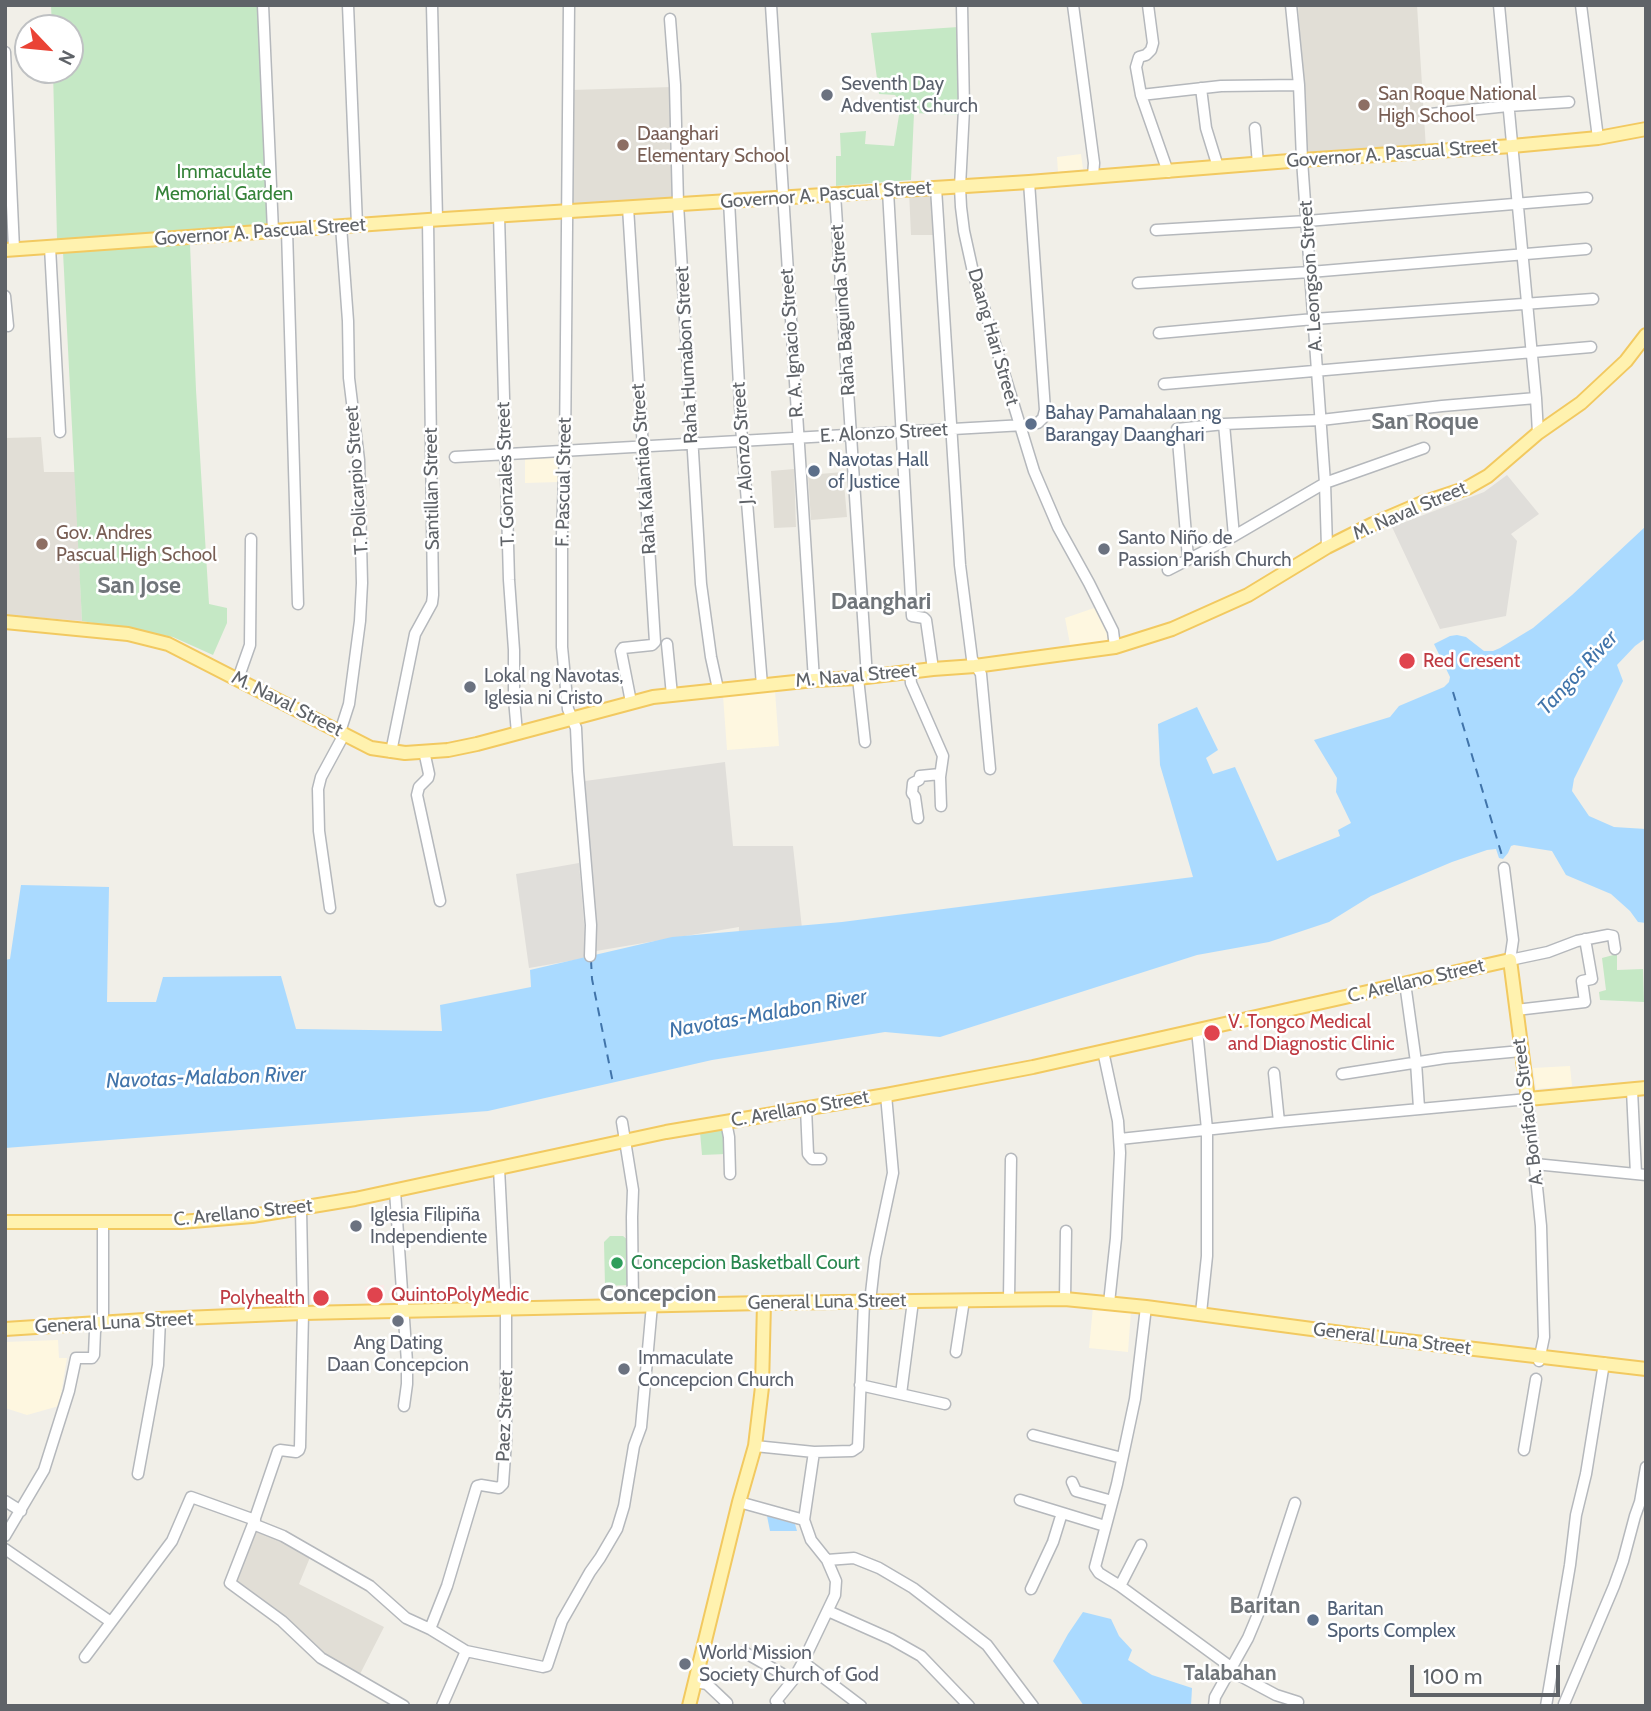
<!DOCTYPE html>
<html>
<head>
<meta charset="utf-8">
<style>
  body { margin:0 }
  #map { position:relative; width:1651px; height:1711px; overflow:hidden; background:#f1efe8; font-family:Cabin,sans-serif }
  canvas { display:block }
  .frame { position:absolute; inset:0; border:7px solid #5f6368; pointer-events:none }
  .north { position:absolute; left:14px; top:14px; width:70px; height:70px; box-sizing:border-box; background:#fff; border:2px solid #bfc1c3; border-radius:50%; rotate:116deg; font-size:19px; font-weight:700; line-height:28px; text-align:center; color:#5f6368 }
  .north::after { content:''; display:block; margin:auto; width:24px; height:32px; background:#ea4335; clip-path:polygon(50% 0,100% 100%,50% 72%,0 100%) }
  .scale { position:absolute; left:1410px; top:1665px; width:150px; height:32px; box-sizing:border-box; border:4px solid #5f6368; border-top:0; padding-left:9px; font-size:21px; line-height:24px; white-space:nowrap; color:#5f6368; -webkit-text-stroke:5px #fff; paint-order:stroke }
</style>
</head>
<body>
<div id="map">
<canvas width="1651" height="1711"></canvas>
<div class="frame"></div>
<div class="north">N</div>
<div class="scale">100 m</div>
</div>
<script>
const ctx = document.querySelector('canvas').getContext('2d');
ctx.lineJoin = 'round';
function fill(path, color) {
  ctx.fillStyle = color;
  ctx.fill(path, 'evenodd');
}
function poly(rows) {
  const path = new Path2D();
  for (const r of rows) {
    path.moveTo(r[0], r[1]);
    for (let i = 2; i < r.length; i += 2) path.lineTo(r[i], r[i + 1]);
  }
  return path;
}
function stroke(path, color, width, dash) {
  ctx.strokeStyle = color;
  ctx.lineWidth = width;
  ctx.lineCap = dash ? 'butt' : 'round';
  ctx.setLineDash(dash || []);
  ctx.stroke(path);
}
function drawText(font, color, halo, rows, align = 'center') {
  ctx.font = font + ' Cabin,sans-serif';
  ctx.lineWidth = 5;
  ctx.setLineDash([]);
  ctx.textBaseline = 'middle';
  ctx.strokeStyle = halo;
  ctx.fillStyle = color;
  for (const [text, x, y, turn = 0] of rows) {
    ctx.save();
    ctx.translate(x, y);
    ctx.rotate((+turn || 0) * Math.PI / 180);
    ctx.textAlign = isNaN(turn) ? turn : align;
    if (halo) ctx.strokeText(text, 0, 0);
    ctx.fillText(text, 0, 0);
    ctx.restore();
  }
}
fill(poly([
  [1081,154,1083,169,1058,172,1057,157],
  [559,458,559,482,525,483,525,459],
  [1097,607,1110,643,1071,649,1065,618],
  [775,691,779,746,727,750,723,696],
  [1570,1066,1572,1086,1536,1089,1533,1068],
  [1093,1307,1131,1311,1128,1352,1089,1348],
  [58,1340,59,1358,67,1358,59,1406,27,1415,5,1408,5,1342]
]), '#fef7e0');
fill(poly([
  [1507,475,1539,514,1511,534,1517,541,1506,616,1440,629,1392,527,1484,492],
  [725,762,733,846,793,846,806,965,738,953,739,927,596,951,585,781],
  [579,863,587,958,529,968,516,874]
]), '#e0deda');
fill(poly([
  [1298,5,1417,5,1426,149,1308,158],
  [672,87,676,200,571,206,571,90],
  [934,189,936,235,911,235,909,191],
  [41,437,44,472,75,472,82,621,5,615,5,438],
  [794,469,796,527,774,528,771,471],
  [843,472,847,517,811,520,808,475],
  [254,1528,311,1555,299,1584,384,1627,359,1676,322,1657,232,1583]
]), '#e1ded6');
fill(poly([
  [384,1285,385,1303,366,1304,365,1287]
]), '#fce8e6');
fill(poly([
  [51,5,262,5,270,227,180,231,57,239,53,70,70,70,70,28,52,28],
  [958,27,960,115,914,113,911,180,836,186,836,156,841,156,840,133,866,131,865,144,894,146,901,103,895,95,879,94,871,33],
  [190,244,196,390,209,604,227,608,227,623,213,655,173,637,82,621,63,252],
  [1617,954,1617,970,1643,969,1644,1002,1600,1000,1599,992,1606,990,1602,958],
  [723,1128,726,1154,702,1155,700,1132],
  [610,1236,623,1236,629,1241,631,1285,605,1286,604,1242]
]), '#c5e8c5');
fill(poly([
  [1646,526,1646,638,1635,646,1617,665,1623,681,1574,779,1572,791,1589,816,1614,827,1646,829,1646,923,1638,922,1630,911,1611,894,1566,875,1552,851,1514,845,1511,846,1508,853,1503,859,1499,858,1496,849,1487,850,1452,862,1371,896,1329,922,1269,942,1197,955,940,1037,885,1032,712,1060,488,1111,5,1148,5,960,10,959,21,885,109,887,107,1002,156,1002,163,977,281,976,296,1029,442,1031,440,1005,531,987,530,970,672,937,842,922,1193,877,1160,765,1158,724,1197,707,1218,750,1206,758,1213,774,1235,767,1277,861,1340,836,1338,830,1351,823,1336,792,1337,778,1314,740,1390,717,1399,706,1444,687,1449,682,1450,677,1434,644,1450,636,1457,635,1466,637,1484,651,1493,651,1500,648,1533,628,1572,595],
  [767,1516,795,1524,797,1531,770,1531],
  [1083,1612,1111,1619,1119,1636,1132,1650,1128,1660,1152,1675,1192,1688,1191,1706,1084,1706,1053,1661,1068,1634]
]), '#aadaff');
stroke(poly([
  [1453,692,1503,859],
  [591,960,592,979,613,1083]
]), '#4174aa', 2, [9, 7]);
const minor = poly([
  [263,5,273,231],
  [348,5,357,225],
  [432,5,437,219],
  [569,5,565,451,562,535,562,647,568,709,576,728,578,771,591,925,590,956],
  [771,5,814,680],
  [962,5,964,109,960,187,961,207,964,231,973,272,1034,471,1058,527,1089,583,1113,631,1115,647],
  [1073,5,1094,163,1093,176],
  [1148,5,1153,43,1151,50,1146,55,1139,57,1136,67,1141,95,1168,172],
  [1291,5,1299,85,1302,160,1325,483,1327,547],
  [1499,5,1536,398,1538,433],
  [1581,5,1598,138],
  [670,19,675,85,678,204,701,584,711,657,718,689],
  [5,52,14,249],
  [1201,88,1206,128,1218,167],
  [1141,95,1221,86,1299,85],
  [1430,114,1508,106,1569,102],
  [1255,128,1258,164],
  [1029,182,1045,410,1043,418,1038,423],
  [936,188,960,565,972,659,981,674,990,769],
  [888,191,912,616,924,618,926,620,933,669],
  [835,194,867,677],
  [729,201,742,441,762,685],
  [628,207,655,642,652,645,623,648,621,651,631,702],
  [499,215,509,580,514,650,514,699,517,733],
  [287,230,298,604],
  [1156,230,1307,221,1587,198],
  [50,247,60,432],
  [1138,283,1310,272,1586,249],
  [5,296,8,326],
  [1159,333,1314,319,1593,299],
  [1164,384,1591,347],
  [1224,424,1234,536],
  [455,457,1024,425],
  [1188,558,1177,429,1224,424,1321,420,1442,406,1536,398],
  [1168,570,1234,536,1325,483,1424,448],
  [667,644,672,695],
  [910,672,911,683,943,756,940,777,941,806],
  [858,678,865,742],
  [238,679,250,645,251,539],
  [424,751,429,774,428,778,419,787,417,795,440,901],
  [391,752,415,634,432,603,433,595,428,220],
  [918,818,915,797,912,793,913,783,919,780,920,776,940,774],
  [1504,868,1513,940,1510,960,1548,952,1577,941,1608,935,1613,936,1615,949],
  [330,908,319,831,318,789,321,777,341,740,340,732,349,704,360,621,362,583,359,460,349,378,348,321,341,226],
  [1405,983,1416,1062,1419,1108],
  [1516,1010,1585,1002,1582,981,1592,979,1585,939],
  [1197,1030,1207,1129,1207,1256,1201,1313],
  [1103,1051,1118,1121,1120,1153,1116,1238,1109,1303],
  [1274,1073,1279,1122],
  [1342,1074,1445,1058,1521,1051],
  [1632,1090,1636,1174],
  [806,1108,808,1154,812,1159,821,1159],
  [622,1122,633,1190,632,1217,633,1306],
  [726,1122,729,1137,730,1174],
  [1120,1139,1279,1122,1528,1099,1541,1226,1544,1337,1539,1361],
  [1535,1164,1646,1175],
  [395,1191,407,1362,407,1384,404,1406],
  [301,1208,303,1313,300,1447,299,1450,296,1452,280,1450,278,1451,253,1524,230,1583,282,1621,321,1658,404,1706],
  [1009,1299,1011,1159],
  [1065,1299,1066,1231],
  [870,1302,875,1258,893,1173,886,1095],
  [1146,1307,1135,1399,1117,1484,1095,1567,1099,1573,1120,1586,1228,1665,1233,1672,1276,1695,1298,1702],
  [956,1352,964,1300],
  [860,1385,945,1404],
  [901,1394,913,1301],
  [1033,1435,1122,1458],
  [755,1446,814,1452,852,1451,858,1447,864,1302],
  [1524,1450,1536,1379],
  [814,1452,804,1520,811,1540,827,1560,836,1581,835,1595,803,1662,861,1706],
  [138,1474,158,1365,160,1319],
  [1072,1482,1076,1491,1112,1501],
  [1020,1500,1105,1526],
  [5,1501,21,1511],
  [739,1502,804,1520],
  [253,1524,283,1536,370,1586,406,1618,430,1629,466,1651,543,1667,547,1666,562,1621,590,1572,600,1558,617,1529,624,1506,634,1446,641,1427,652,1305],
  [5,1536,44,1470,69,1391,76,1358,92,1358,94,1355,95,1331,103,1315,103,1222],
  [5,1549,111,1622],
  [827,1560,854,1558,879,1568,913,1588,987,1645,1033,1706],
  [1120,1586,1141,1545],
  [1031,1589,1053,1542,1062,1513],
  [828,1611,891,1639,921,1656,969,1706],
  [430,1629,447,1586,476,1489,477,1486,481,1485,499,1488,503,1484,506,1441,506,1308,499,1168],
  [744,1652,793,1680],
  [85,1657,172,1541,191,1497,255,1520],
  [695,1682,707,1684,727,1703,726,1706],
  [1564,1704,1614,1586,1623,1561,1635,1516,1640,1502,1646,1467],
  [442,1706,466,1651],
  [780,1706,776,1701,793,1680,803,1662],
  [1214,1706,1215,1697,1248,1638,1261,1607,1295,1503],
  [1546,1706,1570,1565,1576,1515,1586,1474,1604,1363]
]);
const major = poly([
  [5,250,428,220,1029,182,1302,160,1512,146,1598,138,1646,129],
  [5,622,128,634,168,644,371,748,405,753,448,750,477,744,653,697,814,680,858,678,933,669,975,666,1115,647,1172,629,1248,595,1327,547,1373,524,1422,503,1467,488,1488,476,1538,433,1581,403,1626,361,1646,335],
  [5,1222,181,1222,252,1216,355,1199,666,1132,886,1095,1033,1067,1510,960,1528,1099,1646,1088],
  [5,1329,160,1319,303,1313,764,1303,1065,1299,1146,1307,1372,1337,1646,1369],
  [689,1706,739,1502,755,1446,762,1387,764,1303]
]);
stroke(minor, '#b5b8bc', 13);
stroke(major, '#f2c960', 16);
stroke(minor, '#fff', 10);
stroke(major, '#fff2af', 12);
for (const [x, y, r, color] of [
  [827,95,7,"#6b7280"],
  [1364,105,7,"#8d6e63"],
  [623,145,7,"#8d6e63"],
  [1031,424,7,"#5c6f8a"],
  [814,471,7,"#5c6f8a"],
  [42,544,7,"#8d6e63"],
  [1104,549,7,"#6b7280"],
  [1407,661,9,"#e0444e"],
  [470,687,7,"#6b7280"],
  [1212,1033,9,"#e0444e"],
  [356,1226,7,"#6b7280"],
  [617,1263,7,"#2e9e5b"],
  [375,1295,9,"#e0444e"],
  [321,1298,9,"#e0444e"],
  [398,1321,7,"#6b7280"],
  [624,1369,7,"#6b7280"],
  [1313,1620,7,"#5c6f8a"],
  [685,1664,7,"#6b7280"]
]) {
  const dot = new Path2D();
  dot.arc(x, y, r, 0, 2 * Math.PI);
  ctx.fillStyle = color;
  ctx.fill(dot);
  stroke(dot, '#fff', 2.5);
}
drawText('19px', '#5b616d', '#fff', [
  ["Seventh Day",841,84],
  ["Adventist Church",841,106],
  ["Santo Niño de",1118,538],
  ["Passion Parish Church",1118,560],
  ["Lokal ng Navotas,",484,676],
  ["Iglesia ni Cristo",484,698],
  ["Iglesia Filipiña",370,1215],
  ["Independiente",370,1237],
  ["Ang Dating",398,1343,"center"],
  ["Daan Concepcion",398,1365,"center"],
  ["Immaculate",638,1358],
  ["Concepcion Church",638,1380],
  ["World Mission",699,1653],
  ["Society Church of God",699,1675]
], 'left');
drawText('19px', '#785e54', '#fff', [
  ["San Roque National",1378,94],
  ["High School",1378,116],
  ["Daanghari",637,134],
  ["Elementary School",637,156],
  ["Gov. Andres",56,533],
  ["Pascual High School",56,555]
], 'left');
drawText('19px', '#5f6368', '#fff', [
  ["Governor A. Pascual Street",1392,154,-4],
  ["Governor A. Pascual Street",826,195,-4],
  ["Governor A. Pascual Street",260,232,-4],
  ["A. Leongson Street",1311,276,-94],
  ["Raha Baguinda Street",843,310,-94],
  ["Daang Hari Street",993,337,74],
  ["R. A. Ignacio Street",792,343,-94],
  ["Raha Humabon Street",687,355,-93],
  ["E. Alonzo Street",884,433,-3],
  ["J. Alonzo Street",743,443,-94],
  ["Raha Kalantiao Street",644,469,-94],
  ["T. Gonzales Street",506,474,-92],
  ["T. Policarpio Street",357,480,-94],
  ["F. Pascual Street",564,482,-89],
  ["Santillan Street",432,489,-91],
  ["M. Naval Street",1410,511,-23],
  ["M. Naval Street",856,676,-5],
  ["M. Naval Street",287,704,27],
  ["C. Arellano Street",1416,981,-13],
  ["C. Arellano Street",800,1109,-10],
  ["A. Bonifacio Street",1528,1112,-97],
  ["C. Arellano Street",243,1213,-6],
  ["General Luna Street",827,1302,-1],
  ["General Luna Street",114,1323,-3],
  ["General Luna Street",1392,1339,7],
  ["Paez Street",505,1416,-88]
]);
drawText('19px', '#348238', '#fff', [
  ["Immaculate",224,172],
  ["Memorial Garden",224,194]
]);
drawText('19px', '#4e5e75', '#fff', [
  ["Bahay Pamahalaan ng",1045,413],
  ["Barangay Daanghari",1045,435],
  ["Navotas Hall",828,460],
  ["of Justice",828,482],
  ["Baritan",1327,1609],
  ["Sports Complex",1327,1631]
], 'left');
drawText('19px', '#be3a42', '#fff', [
  ["Red Cresent",1423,661],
  ["V. Tongco Medical",1228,1022],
  ["and Diagnostic Clinic",1228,1044],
  ["QuintoPolyMedic",391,1295],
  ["Polyhealth",305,1298,"right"]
], 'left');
drawText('19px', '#27864d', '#fff', [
  ["Concepcion Basketball Court",631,1263]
], 'left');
drawText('italic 21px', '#4174aa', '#fff', [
  ["Tangos River",1578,673,-47],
  ["Navotas-Malabon River",768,1014,-10],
  ["Navotas-Malabon River",206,1078,-2]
]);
drawText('bold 21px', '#70757a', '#fff', [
  ["Talabahan",1230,1674]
]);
drawText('bold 23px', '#70757a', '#fff', [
  ["San Roque",1425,422],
  ["San Jose",139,586],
  ["Daanghari",881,602],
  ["Concepcion",658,1294],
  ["Baritan",1265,1606]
]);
</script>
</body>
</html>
